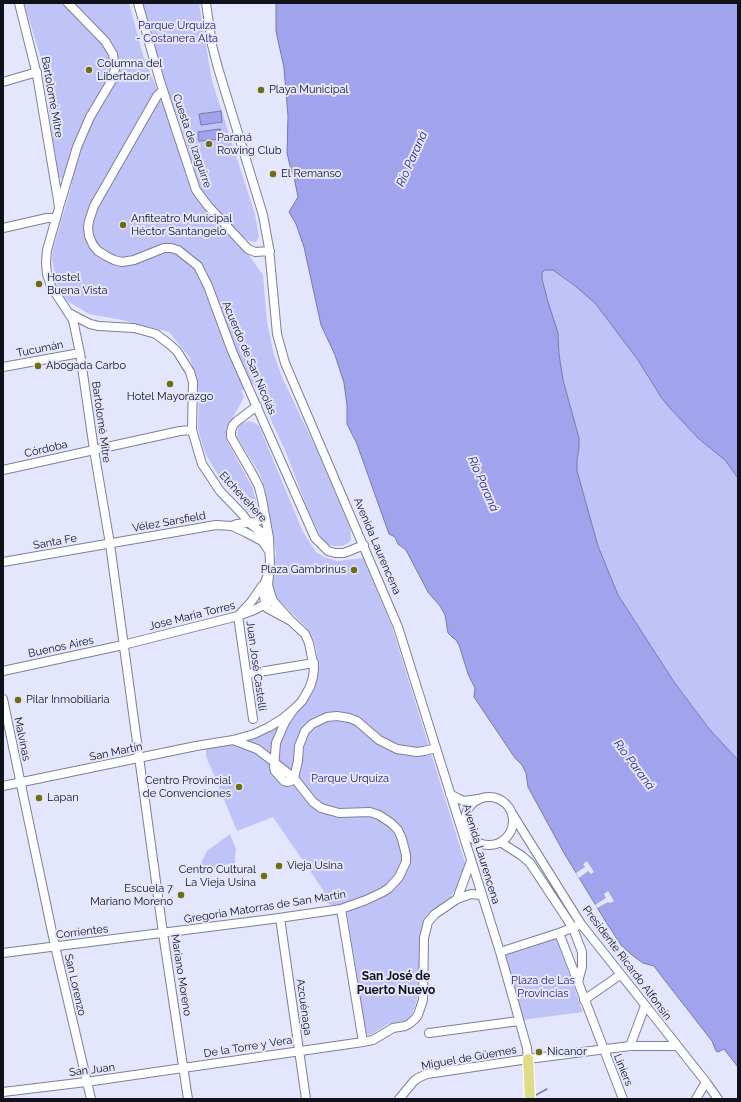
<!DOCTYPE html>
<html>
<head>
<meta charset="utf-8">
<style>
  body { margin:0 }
  #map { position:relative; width:741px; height:1102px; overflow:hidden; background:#e4e6fd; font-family:Raleway,sans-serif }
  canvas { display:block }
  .frame { position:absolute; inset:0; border:4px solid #10111a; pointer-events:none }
</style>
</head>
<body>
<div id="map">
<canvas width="741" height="1102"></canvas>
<div class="frame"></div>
</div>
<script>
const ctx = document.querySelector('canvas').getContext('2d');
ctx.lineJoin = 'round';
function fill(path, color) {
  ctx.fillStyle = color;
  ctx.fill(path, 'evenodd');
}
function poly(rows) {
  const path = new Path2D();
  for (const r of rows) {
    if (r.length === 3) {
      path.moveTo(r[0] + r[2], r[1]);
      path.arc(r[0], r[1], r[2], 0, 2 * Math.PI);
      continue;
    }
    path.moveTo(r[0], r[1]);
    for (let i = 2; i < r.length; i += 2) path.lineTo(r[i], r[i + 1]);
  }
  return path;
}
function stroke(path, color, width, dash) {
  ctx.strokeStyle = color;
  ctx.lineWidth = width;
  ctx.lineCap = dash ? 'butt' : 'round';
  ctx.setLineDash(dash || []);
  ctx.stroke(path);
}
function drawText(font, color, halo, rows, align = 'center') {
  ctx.font = font + ' Raleway,sans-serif';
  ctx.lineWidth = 4;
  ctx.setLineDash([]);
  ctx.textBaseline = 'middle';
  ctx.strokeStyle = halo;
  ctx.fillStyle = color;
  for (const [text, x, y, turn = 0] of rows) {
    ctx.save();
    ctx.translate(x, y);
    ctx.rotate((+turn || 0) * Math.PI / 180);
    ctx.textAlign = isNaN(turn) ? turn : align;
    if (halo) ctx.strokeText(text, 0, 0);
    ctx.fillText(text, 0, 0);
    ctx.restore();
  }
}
fill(poly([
  [24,3,129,3,143,55,172,126,188,182,194,195,208,213,249,255,263,275,267,322,274,355,283,379,317,451,350,528,351,540,348,543,342,546,334,546,328,545,322,539,309,513,285,450,254,384,241,391,244,396,241,403,226,429,226,439,252,487,256,500,256,508,254,511,249,512,220,478,205,453,198,429,199,393,190,358,169,332,122,320,89,314,69,302,62,294,57,284,52,260,53,249,72,184,58,177,43,65],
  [142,3,199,3,212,81,255,214,259,237,256,242,250,241,242,237,214,206,200,188,179,120,168,95],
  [548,269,553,270,574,285,595,303,638,360,661,397,668,406,699,439,725,460,738,478,738,760,710,730,674,682,618,595,598,546,577,471,577,460,579,448,579,438,563,380,559,354,558,333,552,318,542,279,542,273,545,270],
  [249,421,255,423,259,426,303,532,316,552,324,557,337,561,363,558,392,627,465,863,457,887,450,898,427,917,422,935,417,1001,411,1017,404,1021,388,1024,370,1035,365,1033,347,912,327,903,323,890,273,817,237,831,206,756,206,749,226,745,292,716,317,670,317,653,314,640,306,627,277,599,272,587,276,553,265,489,260,474,237,437,238,428,241,424],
  [230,834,236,849,235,856,235,865,229,864,196,872,207,851],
  [556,938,583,1012,522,1020,505,954]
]), '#c0c3f7');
const water = poly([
  [276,3,738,3,738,478,725,460,699,439,668,406,661,397,638,360,595,303,574,285,553,270,545,270,542,273,542,279,548,302,558,333,559,354,563,380,579,438,579,448,577,460,577,471,598,546,618,595,674,682,710,730,738,760,738,1067,724,1049,718,1052,716,1051,712,1041,663,978,654,966,643,963,632,955,621,945,606,922,564,853,528,787,526,773,522,765,515,758,474,697,475,688,468,674,459,645,456,640,452,637,448,633,445,615,440,606,428,592,406,550,398,544,395,537,389,534,357,444,347,424,347,405,344,383,335,355,321,325,304,247,296,224,289,212,298,197,294,177,290,166,287,153,288,116,284,68,276,31,276,3],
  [221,111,222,122,201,125,199,114,221,111],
  [220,129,221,139,199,141,198,132,220,129]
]);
fill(water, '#a1a4ed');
stroke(water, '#7678ae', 1);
fill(poly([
  [587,861,594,872,591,874,588,871,579,878,576,873,585,867,583,864],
  [608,891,614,901,610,903,608,902,597,908,595,905,606,898,604,894]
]), '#e4e6fd');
stroke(poly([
  [536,1095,547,1089]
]), '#7678ae', 1.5);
const minor = poly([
  [19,3,37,75,58,200,59,208,47,250,46,262,47,274,51,286,73,320,80,353,94,450,110,544,163,933,188,1099],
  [138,3,160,81,196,190,208,206,248,249,255,252,270,251],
  [206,3,212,45,218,68,263,215,269,248,277,334,285,363,398,627,500,952,527,1048,528,1059],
  [3,82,37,72],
  [163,90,157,96,94,206,89,221,88,227,89,236,93,245,98,251,106,256,114,260,122,262,134,260,164,248,171,248,178,250,198,266,208,286,232,351,315,538,328,551,335,553,344,553,364,545],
  [60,204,77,147,90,117,112,80,115,69,113,54,105,41,68,3],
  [3,228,47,218,56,218],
  [69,313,90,324,99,326,134,328,156,334,169,344,177,351,190,372,193,382,192,430,202,464,220,491,243,515,248,522,269,538],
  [3,367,80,353],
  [257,406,237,421,233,425,231,431,231,437,253,475,259,487,262,499,269,538,270,565,268,585,270,592,273,601,291,621,267,608,265,604,263,588,269,571],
  [3,470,180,431,192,430],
  [232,526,237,524,256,522,265,517],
  [3,562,216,525,232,526,245,532,262,541,269,551],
  [291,621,305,634,309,643,314,668,313,677,310,687,302,701,294,709,285,722,276,743,274,767,275,771,284,781,287,782,291,781,294,778],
  [3,671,123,645,238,616,254,610,269,602],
  [247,674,314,663],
  [3,699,55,946,91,1099],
  [253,719,238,616,251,602,262,586],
  [294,778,298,761,299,746,305,731,312,724,327,717,337,716,349,718,357,721,379,740,397,749,417,752,424,751,436,748],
  [3,786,196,746,233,740,254,734,269,727,282,719,294,709],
  [450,794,459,799,464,801,478,799],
  [489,821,24],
  [513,815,581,924,706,1082,718,1099],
  [502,843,522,856,530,863,573,928,582,952,582,967,578,982,623,1099],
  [457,899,460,891,471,861],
  [341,909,363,1042],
  [280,918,306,1099],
  [577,926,559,933,578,982],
  [500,952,559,933],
  [3,953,272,919,341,909,366,900,383,892,389,888,399,877,406,862,406,855,402,839,398,830,391,823,379,815,370,812,339,813,321,808,313,802,294,778,274,762,257,749,233,740],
  [584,1000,620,975],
  [429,1033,519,1021],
  [630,1046,645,1006],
  [3,1092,86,1082,363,1042,373,1040,393,1028,405,1026,409,1024,415,1019,418,1015,423,1000,424,938,428,922,435,914,457,899,471,894,481,895],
  [399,1099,414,1081,418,1078,427,1074,528,1059,630,1046,677,1046],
  [696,1099,706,1082]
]);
const major = poly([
  [528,1059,530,1099]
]);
stroke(minor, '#7d7f98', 10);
stroke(major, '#fff', 12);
stroke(minor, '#fff', 8);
stroke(major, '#dddd89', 10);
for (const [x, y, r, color] of [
  [89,70,4,"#6e6e10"],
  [261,90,4,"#6e6e10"],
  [209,144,4,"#6e6e10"],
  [273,174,4,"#6e6e10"],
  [123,225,4,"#6e6e10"],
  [39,284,4,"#6e6e10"],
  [38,366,4,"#6e6e10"],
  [170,384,4,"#6e6e10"],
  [354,570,4,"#6e6e10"],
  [18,700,4,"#6e6e10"],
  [239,787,4,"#6e6e10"],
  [39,798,4,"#6e6e10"],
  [279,866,4,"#6e6e10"],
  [264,876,4,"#6e6e10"],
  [181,895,4,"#6e6e10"],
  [539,1052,4,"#6e6e10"]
]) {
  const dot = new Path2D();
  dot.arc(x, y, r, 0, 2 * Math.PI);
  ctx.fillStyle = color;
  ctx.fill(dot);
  stroke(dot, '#e4e6fd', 1.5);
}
drawText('11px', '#26176a', '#e4e6fd', [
  ["Parque Urquiza",177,26],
  ["- Costanera Alta",177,39],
  ["Parque Urquiza",350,779],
  ["Plaza de Las",543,981],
  ["Provincias",543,994]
]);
drawText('11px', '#10111a', '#e4e6fd', [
  ["Columna del",97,64],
  ["Libertador",97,77],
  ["Playa Municipal",269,90],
  ["Paraná",217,138],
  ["Rowing Club",217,151],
  ["El Remanso",281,174],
  ["Anfiteatro Municipal",131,219],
  ["Héctor Santangelo",131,232],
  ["Hostel",47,278],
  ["Buena Vista",47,291],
  ["Abogada Carbo",46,366],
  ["Hotel Mayorazgo",170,397,"center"],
  ["Plaza Gambrinus",346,570,"right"],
  ["Pilar Inmobiliaria",26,700],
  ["Centro Provincial",231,781,"right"],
  ["de Convenciones",231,794,"right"],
  ["Lapan",47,798],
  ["Vieja Usina",287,866],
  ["Centro Cultural",256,870,"right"],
  ["La Vieja Usina",256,883,"right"],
  ["Escuela 7",173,889,"right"],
  ["Mariano Moreno",173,902,"right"],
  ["Nicanor",547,1052]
], 'left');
drawText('11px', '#10111a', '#e4e6fd', [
  ["Bartolomé Mitre",52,97,80],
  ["Cuesta de Izaguirre",192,141,71],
  ["Tucumán",40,349,-11],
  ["Acuerdo de San Nicolás",249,358,67],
  ["Bartolomé Mitre",101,422,82],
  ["Córdoba",46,449,-13],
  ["Etchevehere",243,497,47],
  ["Vélez Sarsfield",169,522,-10],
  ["Santa Fe",55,542,-10],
  ["Avenida Laurencena",377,546,67],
  ["Jose Maria Torres",192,616,-14],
  ["Buenos Aires",61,647,-12],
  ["Juan José Castelli",256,666,82],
  ["Malvinas",22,739,78],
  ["San Martín",116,752,-12],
  ["Avenida Laurencena",481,854,73],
  ["Gregoria Matorras de San Martín",265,907,-9],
  ["Corrientes",82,932,-7],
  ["Presidente Ricardo Alfonsín",627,963,53],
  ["Mariano Moreno",181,975,81],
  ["San Lorenzo",75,985,77],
  ["Azcuénaga",304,1007,82],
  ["De la Torre y Vera",248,1047,-9],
  ["Miguel de Güemes",469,1058,-10],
  ["San Juan",92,1070,-7],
  ["Liniers",623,1070,68]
]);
drawText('italic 12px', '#2f2477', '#e4e6fd', [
  ["Río Paraná",412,159,-66],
  ["Río Paraná",483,484,66],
  ["Río Paraná",634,765,53]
]);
drawText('bold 12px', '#10111a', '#e4e6fd', [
  ["San José de",396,976],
  ["Puerto Nuevo",396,990]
]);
</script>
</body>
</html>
